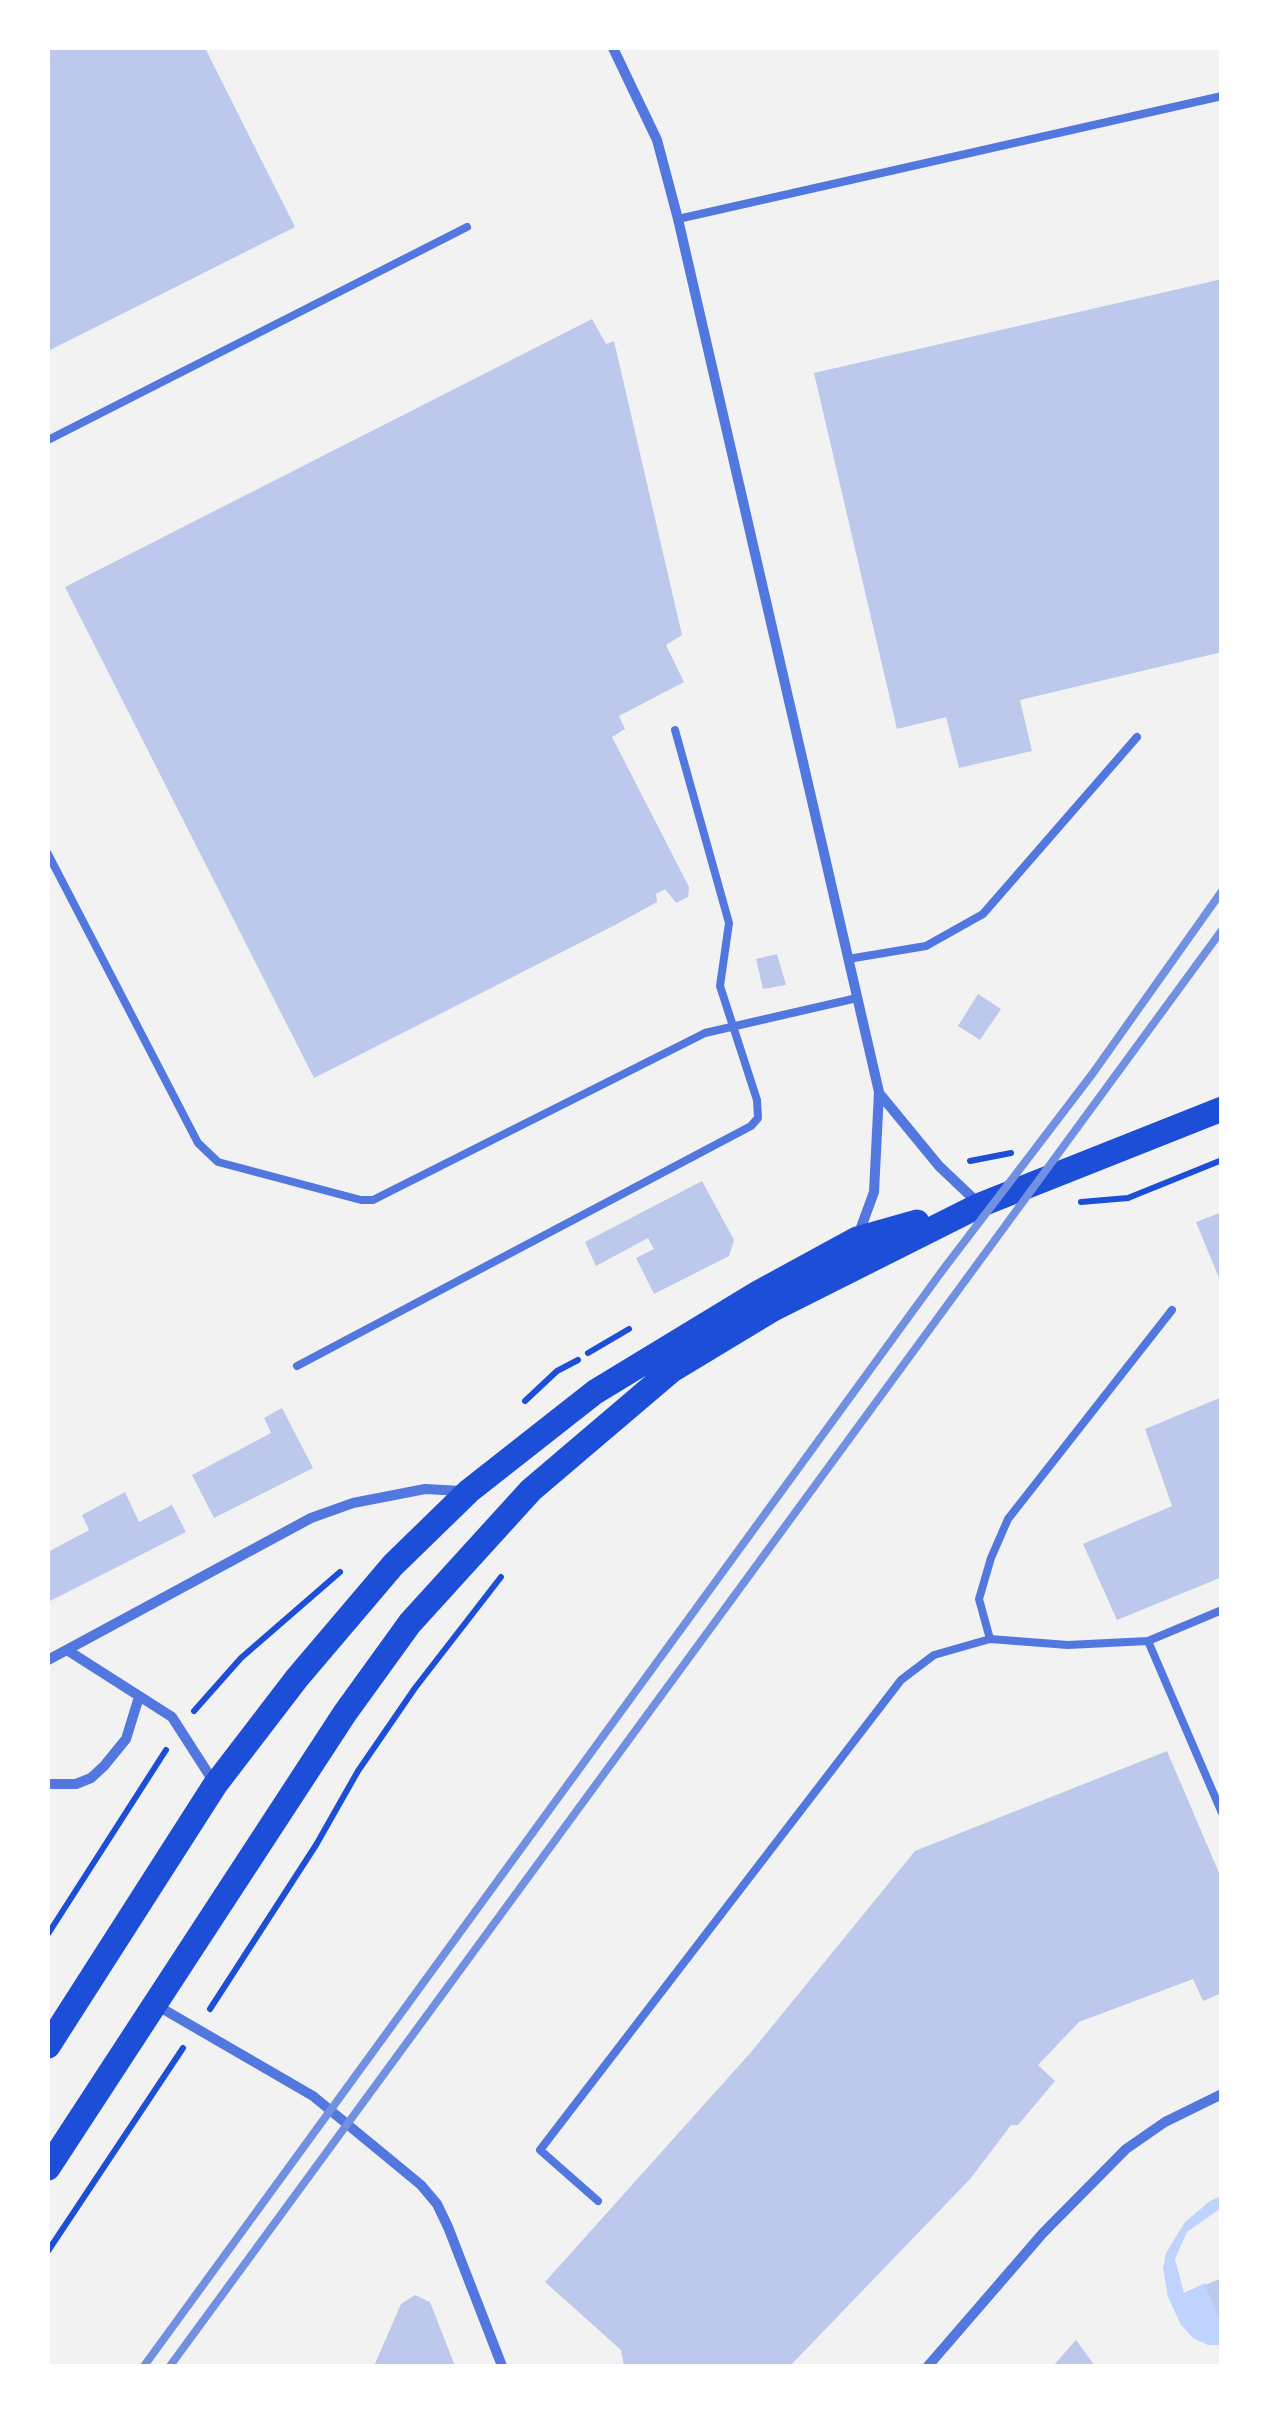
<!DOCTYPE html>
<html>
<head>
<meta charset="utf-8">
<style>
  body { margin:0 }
  #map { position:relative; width:1269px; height:2414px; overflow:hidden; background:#f2f2f2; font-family:"Sofia Sans Condensed",sans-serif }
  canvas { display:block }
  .frame { position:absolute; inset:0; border:50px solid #fff; pointer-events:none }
</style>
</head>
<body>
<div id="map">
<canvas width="1269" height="2414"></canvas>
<div class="frame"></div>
</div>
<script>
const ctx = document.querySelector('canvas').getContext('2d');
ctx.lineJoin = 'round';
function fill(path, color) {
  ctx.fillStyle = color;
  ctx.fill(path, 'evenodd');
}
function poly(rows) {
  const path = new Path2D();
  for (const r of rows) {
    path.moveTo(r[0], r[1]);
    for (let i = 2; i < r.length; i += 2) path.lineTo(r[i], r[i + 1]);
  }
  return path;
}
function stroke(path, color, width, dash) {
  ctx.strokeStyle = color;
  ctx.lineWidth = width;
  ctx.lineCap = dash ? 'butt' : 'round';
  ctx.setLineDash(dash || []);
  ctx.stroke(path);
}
fill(poly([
  [1221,2196,1221,2208,1187,2232,1175,2259,1184,2293,1205,2283,1221,2324,1221,2345,1208,2345,1193,2338,1181,2325,1168,2297,1163,2268,1166,2253,1185,2222,1210,2201]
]), '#bfd3fe');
fill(poly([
  [48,48,205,48,295,227,48,351],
  [1222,279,1222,652,1020,700,1032,751,959,768,946,717,897,729,814,373],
  [592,319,606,344,614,341,682,635,666,645,684,682,619,716,625,729,612,737,689,887,688,897,676,903,665,889,656,894,657,902,617,924,314,1078,65,587],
  [777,954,786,985,763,989,756,959],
  [978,994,1001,1009,980,1040,958,1026],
  [702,1181,734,1240,729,1256,654,1294,636,1258,654,1249,648,1238,596,1266,585,1242],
  [1222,1212,1222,1283,1221,1283,1196,1222],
  [1222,1397,1222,1577,1117,1620,1083,1544,1172,1506,1145,1429],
  [282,1408,313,1468,214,1518,192,1475,271,1433,264,1418],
  [125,1492,139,1522,172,1505,186,1532,48,1602,48,1552,89,1530,82,1515],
  [1167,1751,1222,1880,1222,1993,1203,2001,1193,1979,1079,2022,1038,2065,1055,2081,1018,2125,1011,2125,971,2178,790,2366,624,2366,621,2350,545,2282,752,2051,915,1851],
  [1222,2278,1222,2324,1221,2324,1205,2285],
  [415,2295,430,2302,455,2366,374,2366,401,2304],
  [1076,2340,1095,2366,1053,2366]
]), '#bdc9ec');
stroke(poly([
  [970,1161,1011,1153],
  [1081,1202,1128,1198,1222,1160],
  [588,1353,629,1329],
  [525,1401,557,1371,578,1360],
  [194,1711,241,1658,340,1572],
  [48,1934,166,1750],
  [210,2009,316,1845,358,1771,415,1688,501,1577],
  [48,2251,183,2048]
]), '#1d4ed8', 6);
stroke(poly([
  [678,219,1222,96],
  [48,440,467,227],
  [48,854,198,1143,218,1162,361,1200,373,1200,705,1033,857,998],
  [848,959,926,946,983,914,1137,737],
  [297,1366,751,1126,758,1118,757,1100,720,986,729,923,675,730],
  [990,1639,979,1599,991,1558,1008,1519,1172,1310],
  [1148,1641,1222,1610],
  [598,2201,540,2150,901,1680,934,1655,990,1639,1068,1645,1148,1641,1222,1813]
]), '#5277de', 8);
stroke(poly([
  [613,48,657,140,678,219,879,1092,874,1192,859,1233],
  [879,1093,939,1166,978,1203],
  [67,1650,172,1717,215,1784],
  [48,1660,311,1518,353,1503,425,1489,462,1491],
  [48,1784,76,1784,91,1778,104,1766,126,1739,139,1697],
  [156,2005,313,2096,421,2185,437,2204,448,2227,502,2366],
  [928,2366,1043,2233,1126,2149,1165,2122,1222,2094]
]), '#5277de', 10);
stroke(poly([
  [48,2046,215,1785,297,1678,393,1565,469,1491,595,1392,758,1293,857,1239,917,1222],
  [48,2168,345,1713,410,1623,531,1490,672,1370,773,1309,980,1205,1222,1109]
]), '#1d4ed8', 25);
stroke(poly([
  [144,2366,942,1271,1093,1073,1222,891],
  [170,2366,1222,930]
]), '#7290e2', 8);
</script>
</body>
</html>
